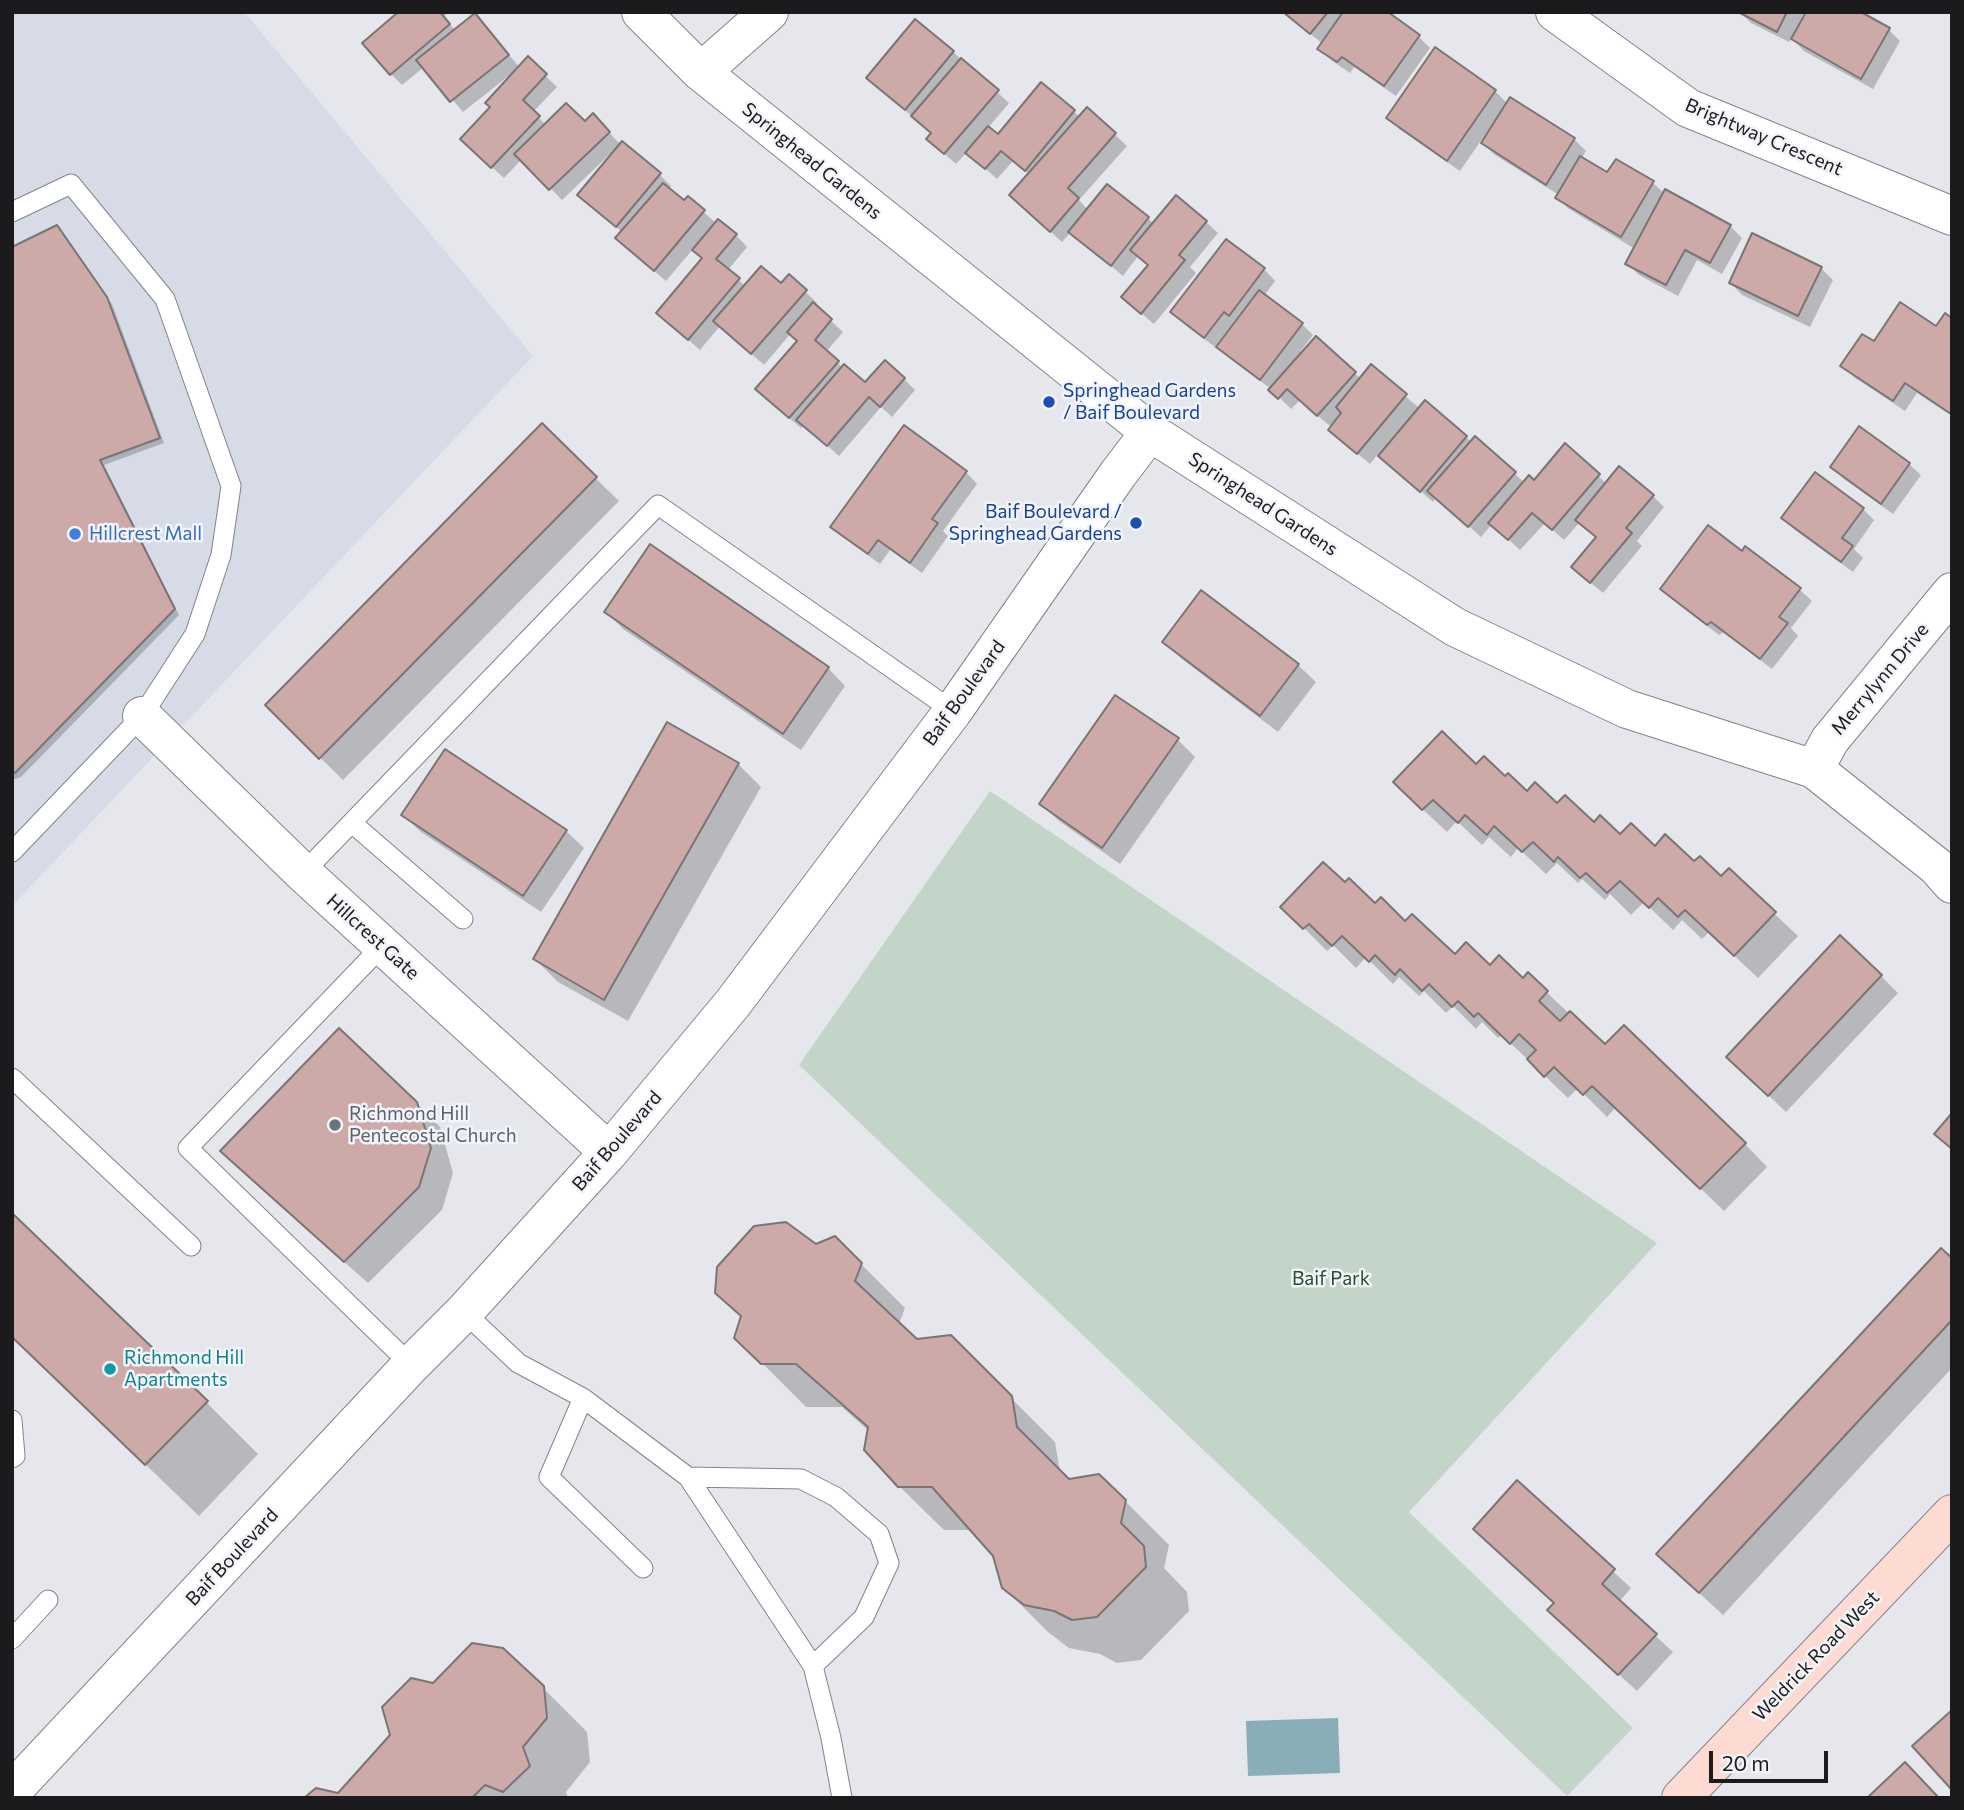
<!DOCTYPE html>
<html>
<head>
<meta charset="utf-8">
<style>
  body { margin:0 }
  #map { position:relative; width:1964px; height:1810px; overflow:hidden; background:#e5e7ec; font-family:Commissioner,sans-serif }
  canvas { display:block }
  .frame { position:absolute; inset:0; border:14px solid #1b1b1d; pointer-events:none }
  .scale { position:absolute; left:1709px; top:1751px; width:119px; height:32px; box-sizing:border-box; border:4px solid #1b1b1d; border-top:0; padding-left:9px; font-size:21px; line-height:24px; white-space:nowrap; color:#1b1b1d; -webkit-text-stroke:5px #f2f4f9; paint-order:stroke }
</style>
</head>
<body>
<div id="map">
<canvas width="1964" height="1810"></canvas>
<div class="frame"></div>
<div class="scale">20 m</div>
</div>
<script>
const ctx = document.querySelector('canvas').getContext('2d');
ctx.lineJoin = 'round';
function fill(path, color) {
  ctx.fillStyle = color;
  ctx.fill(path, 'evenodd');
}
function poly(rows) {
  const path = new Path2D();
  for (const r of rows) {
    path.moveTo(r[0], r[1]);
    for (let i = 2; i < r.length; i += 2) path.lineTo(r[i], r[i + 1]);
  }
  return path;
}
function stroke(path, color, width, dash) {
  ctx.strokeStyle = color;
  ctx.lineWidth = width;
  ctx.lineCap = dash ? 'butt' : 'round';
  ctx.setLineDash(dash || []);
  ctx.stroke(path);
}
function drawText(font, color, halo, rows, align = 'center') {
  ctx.font = font + ' Commissioner,sans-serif';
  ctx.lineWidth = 5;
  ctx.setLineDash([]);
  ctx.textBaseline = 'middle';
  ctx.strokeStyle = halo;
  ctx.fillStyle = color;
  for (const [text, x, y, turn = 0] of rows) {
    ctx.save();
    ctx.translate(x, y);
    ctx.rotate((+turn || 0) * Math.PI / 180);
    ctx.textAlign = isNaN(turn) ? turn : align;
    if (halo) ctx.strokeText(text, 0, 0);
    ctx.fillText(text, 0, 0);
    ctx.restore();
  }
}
fill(poly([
  [12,12,244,12,533,356,12,906]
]), '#d6dbe7');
fill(poly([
  [990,791,1657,1243,1409,1512,1633,1728,1567,1796,799,1065]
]), '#c3d5c8');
fill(poly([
  [1338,1718,1340,1773,1248,1776,1246,1721]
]), '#89aeb7');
fill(poly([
  [398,12,449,12,443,17,456,31,486,27,520,68,528,59,557,87,533,112,546,125,585,124,593,116,621,145,622,144,660,175,671,186,668,190,684,203,688,198,717,224,736,235,747,247,728,270,745,286,781,286,789,276,817,303,815,306,843,332,826,352,843,368,865,384,904,379,915,390,892,417,881,407,839,456,804,425,801,428,769,401,799,342,791,333,764,365,720,326,700,350,658,313,703,259,693,249,666,281,629,250,623,233,579,195,612,156,610,154,562,200,522,159,504,178,473,150,492,107,513,75,511,74,463,112,424,67,402,85,391,74],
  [1283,12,1385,12,1418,36,1430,48,1396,96,1354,67,1350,73,1331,60,1320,49,1323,44],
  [1740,12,1804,12,1801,19,1804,20,1808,12,1866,12,1864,16,1888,29,1900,41,1873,89,1804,51,1791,38,1789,42,1751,23],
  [953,52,1009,103,988,128,998,136,1041,84,1080,117,1087,109,1127,146,1079,200,1088,210,1148,218,1154,224,1206,222,1218,233,1190,267,1196,273,1154,324,1135,308,1149,266,1138,256,1123,276,1071,232,1062,242,1022,206,1029,174,1013,161,997,179,967,152,956,164,940,150,933,134,880,89],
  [1495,91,1508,104,1511,99,1574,139,1586,151,1581,159,1608,174,1616,161,1653,183,1665,194,1730,226,1742,238,1722,274,1697,260,1678,296,1639,275,1627,263,1635,249,1569,209,1557,198,1559,195,1495,155,1483,143,1493,127,1491,126,1460,171,1399,129,1388,117],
  [62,233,112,304,164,443,104,465,179,615,21,777,12,780,12,249],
  [1227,241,1264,269,1275,281,1264,296,1302,324,1313,335,1300,352,1302,354,1316,339,1361,379,1371,367,1418,407,1408,419,1410,421,1466,437,1472,443,1476,439,1525,483,1534,482,1565,446,1607,484,1653,496,1664,507,1637,541,1642,546,1603,593,1585,578,1598,538,1580,522,1564,540,1545,523,1520,550,1492,524,1481,537,1436,497,1433,502,1378,454,1370,464,1342,441,1330,430,1332,428,1300,400,1291,409,1271,389,1230,358,1218,346,1216,348,1184,323,1173,312],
  [1821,268,1833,280,1810,327,1742,295,1731,283],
  [1952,320,1952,416,1917,393,1905,411,1854,377,1842,366,1874,344,1937,328],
  [542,426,619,501,343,780,267,705],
  [1859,429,1909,464,1921,475,1893,514,1844,479,1832,467],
  [966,472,977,484,943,531,948,536,922,573,890,550,880,564,844,538,832,527],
  [1863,509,1874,520,1854,549,1863,558,1853,572,1795,530,1783,518],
  [1746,548,1800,590,1812,601,1791,628,1798,636,1772,669,1724,632,1719,635,1673,600,1662,589,1743,553],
  [1202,593,1298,665,1316,682,1278,732,1182,659,1164,642],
  [606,612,828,668,845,686,801,750,623,629],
  [1177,739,1195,757,1120,864,1059,821,1041,804],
  [738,764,761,787,628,1021,558,982,535,959],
  [1476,766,1506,778,1527,793,1558,805,1594,824,1694,864,1721,878,1729,871,1798,936,1758,978,1709,932,1702,939,1682,920,1673,930,1644,902,1631,915,1610,894,1605,900,1582,879,1578,883,1557,863,1546,874,1518,848,1511,857,1489,837,1482,845,1457,821,1447,832,1418,805],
  [403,815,566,831,584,848,541,912,421,832],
  [1345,885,1455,957,1523,980,1528,975,1605,1047,1745,1144,1767,1167,1724,1211,1616,1107,1607,1117,1578,1088,1568,1098,1502,1035,1498,1038,1482,1022,1476,1029,1453,1006,1446,1013,1424,991,1419,996,1399,977,1393,984,1366,957,1356,968,1333,945,1327,951,1283,907],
  [1881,976,1898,993,1786,1112,1746,1074],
  [416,1103,440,1127,453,1173,442,1210,368,1283,245,1174,223,1151],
  [816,1246,861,1264,905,1308,899,1324,916,1341,950,1337,1055,1442,1060,1472,1069,1481,1125,1501,1169,1545,1164,1568,1187,1592,1189,1611,1141,1660,1117,1663,1100,1654,1069,1648,1048,1632,1003,1587,994,1555,972,1530,944,1530,899,1486,869,1431,842,1407,806,1407,736,1337,742,1318,717,1293],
  [1952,1261,1952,1368,1723,1615,1682,1577],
  [12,1336,206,1402,258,1454,199,1516],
  [1517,1483,1631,1588,1619,1602,1673,1652,1637,1691,1567,1627,1555,1603],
  [433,1685,543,1688,587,1732,590,1762,566,1792,568,1798,307,1798,339,1795]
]), '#0003');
const building = poly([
  [396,12,440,12,450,24,390,75,362,43,397,13,396,12],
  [1283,12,1328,12,1310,34,1283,12],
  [1343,12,1388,12,1420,35,1384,86,1342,57,1337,62,1317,49,1343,12],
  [1738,12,1787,12,1777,32,1738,12],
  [1806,12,1861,12,1890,28,1861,79,1791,39,1806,12],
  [475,13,509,55,450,102,416,60,475,13],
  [915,19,954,51,905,110,866,78,915,19],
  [1435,47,1496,90,1447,161,1386,118,1435,47],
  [528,56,547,74,523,100,540,116,491,168,460,139,490,107,485,103,528,56],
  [961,58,999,90,944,154,926,139,931,133,911,116,961,58],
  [1041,82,1075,110,1025,171,1001,151,985,169,965,153,988,126,998,134,1041,82],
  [1510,97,1575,138,1546,185,1481,143,1510,97],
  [566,103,585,121,593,113,610,132,549,190,514,154,566,103],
  [1087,107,1116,133,1068,188,1079,198,1050,232,1009,195,1087,107],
  [622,141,661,173,616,227,577,195,622,141],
  [1580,156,1607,172,1616,159,1654,181,1621,237,1555,198,1580,156],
  [663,183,684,200,688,196,705,210,654,271,615,238,663,183],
  [1107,184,1149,217,1111,266,1068,232,1107,184],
  [1665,189,1731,225,1710,263,1685,250,1666,285,1625,264,1665,189],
  [1176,195,1207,221,1179,255,1185,260,1141,314,1121,297,1148,265,1130,250,1176,195],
  [718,219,737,234,716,259,740,278,688,340,656,313,702,258,692,250,718,219],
  [57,225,107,297,160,438,100,460,175,609,16,772,12,774,12,247,57,225],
  [1752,233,1822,267,1798,316,1729,283,1752,233],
  [1226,239,1265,268,1229,316,1224,312,1204,338,1170,312,1226,239],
  [761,266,781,283,789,274,807,290,751,354,713,321,761,266],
  [1259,290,1303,323,1260,380,1216,347,1259,290],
  [813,302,832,319,815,340,839,361,789,418,755,389,797,341,787,332,813,302],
  [1900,302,1936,326,1945,313,1952,318,1951,414,1905,383,1893,401,1840,366,1862,334,1874,341,1900,302],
  [1316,336,1356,372,1317,416,1287,389,1278,399,1268,390,1316,336],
  [885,360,905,378,880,407,869,397,827,446,796,420,844,364,865,382,885,360],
  [1371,364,1407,394,1357,454,1328,430,1341,413,1336,407,1371,364],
  [1425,400,1467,436,1420,492,1378,456,1425,400],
  [542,423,597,477,319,759,265,705,542,423],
  [904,425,967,471,932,519,938,523,910,563,878,540,868,554,830,527,904,425],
  [1859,426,1910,463,1881,504,1830,467,1859,426],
  [1475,436,1516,472,1468,527,1427,491,1475,436],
  [1565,443,1600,474,1552,530,1532,513,1508,540,1488,523,1529,475,1534,480,1565,443],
  [1619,466,1654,495,1626,528,1632,533,1590,583,1571,567,1596,537,1575,520,1619,466],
  [1815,472,1864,508,1842,538,1853,546,1841,562,1781,518,1815,472],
  [1708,525,1742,551,1745,546,1801,588,1779,617,1788,623,1760,659,1711,622,1707,625,1660,589,1708,525],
  [650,544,829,667,783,734,604,612,650,544],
  [1201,590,1299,664,1260,716,1162,642,1201,590],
  [1115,695,1179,738,1102,848,1039,804,1115,695],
  [667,722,739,763,604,1000,533,959,667,722],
  [1442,731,1476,764,1484,756,1505,776,1508,773,1527,791,1535,782,1557,803,1565,795,1594,822,1600,815,1620,834,1631,823,1655,846,1665,834,1694,861,1700,856,1721,876,1729,868,1776,912,1734,956,1685,910,1678,917,1658,898,1649,908,1620,881,1607,893,1586,873,1580,878,1558,857,1554,862,1533,842,1522,852,1494,826,1487,835,1465,815,1458,823,1433,800,1422,810,1393,782,1442,731],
  [445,749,567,830,523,896,401,815,445,749],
  [1323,862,1345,882,1349,878,1375,903,1381,897,1405,921,1412,914,1455,954,1466,942,1490,965,1499,955,1523,978,1528,972,1548,991,1539,1001,1560,1021,1570,1011,1605,1044,1624,1025,1746,1143,1700,1189,1592,1086,1583,1095,1554,1067,1544,1077,1527,1059,1536,1050,1519,1034,1510,1044,1478,1013,1474,1017,1458,1001,1452,1007,1429,984,1422,991,1400,969,1395,975,1375,955,1369,962,1342,936,1332,946,1309,924,1303,929,1280,907,1323,862],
  [1840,935,1882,975,1768,1096,1726,1057,1840,935],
  [339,1028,417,1102,431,1148,419,1187,344,1262,220,1151,339,1028],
  [1952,1113,1952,1149,1934,1134,1952,1113],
  [12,1213,208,1401,145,1465,12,1337,12,1213],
  [786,1222,816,1244,835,1236,862,1263,855,1281,917,1339,951,1335,1012,1396,1017,1427,1069,1479,1099,1474,1126,1500,1121,1523,1144,1546,1146,1567,1097,1617,1072,1620,1054,1611,1024,1605,1002,1588,993,1556,932,1487,898,1487,864,1450,868,1427,796,1364,761,1364,734,1338,741,1316,715,1293,717,1267,754,1226,786,1222],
  [1941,1248,1952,1258,1952,1320,1699,1593,1656,1554,1941,1248],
  [1517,1480,1615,1569,1602,1584,1657,1634,1618,1675,1547,1610,1554,1603,1473,1529,1517,1480],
  [472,1643,503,1648,544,1686,547,1718,523,1747,530,1766,503,1792,485,1785,472,1798,304,1798,316,1788,338,1793,390,1735,382,1707,411,1678,433,1683,472,1643],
  [1952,1710,1952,1790,1912,1746,1952,1710],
  [1905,1762,1939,1798,1867,1798,1905,1762]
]);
fill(building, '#cda9a7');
stroke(building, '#7a7474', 2);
const lane = poly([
  [12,212,71,184,165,299,231,486,221,555,195,634,142,716,12,852],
  [352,823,463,919],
  [303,873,658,505,953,711],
  [382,946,188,1148,411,1365],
  [12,1078,191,1246],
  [464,1312,518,1363,583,1398,688,1477,813,1666,831,1738,842,1798],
  [583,1398,549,1477,643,1568],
  [12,1420,15,1456,12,1458],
  [688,1477,801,1479,836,1497,879,1534,889,1563,864,1617,813,1666],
  [12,1639,48,1600]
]);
const street = poly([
  [641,12,701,72,1150,432,1455,627,1627,709,1814,769,1936,866,1952,884],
  [1555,12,1688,108,1952,216],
  [701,72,769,12],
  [142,716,303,873,609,1152],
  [1814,769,1830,740,1952,592],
  [12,1791,411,1365,464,1312,609,1152,733,1003,953,711,1118,474,1150,432]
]);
const secondary = poly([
  [1681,1798,1952,1514]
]);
stroke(lane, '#828489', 21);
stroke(street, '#828489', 40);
stroke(secondary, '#828489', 40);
stroke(lane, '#fff', 19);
stroke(street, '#fff', 38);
stroke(secondary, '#fddbd3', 38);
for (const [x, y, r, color] of [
  [1049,402,7,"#1a4fb4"],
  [1136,523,7,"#1a4fb4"],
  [75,534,7,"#3f7fe0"],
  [335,1125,7,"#6b7280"],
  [110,1369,7,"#0f9aa8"]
]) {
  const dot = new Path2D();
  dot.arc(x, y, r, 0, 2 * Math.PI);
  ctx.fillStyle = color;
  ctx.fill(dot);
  stroke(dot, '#f2f4f9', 2.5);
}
drawText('19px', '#1b1b1d', '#f2f4f9', [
  ["Brightway Crescent",1764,137,23],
  ["Springhead Gardens",812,161,39],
  ["Springhead Gardens",1263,504,33],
  ["Merrylynn Drive",1880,679,-50],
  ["Baif Boulevard",964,693,-54],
  ["Hillcrest Gate",373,937,42],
  ["Baif Boulevard",617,1141,-49],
  ["Baif Boulevard",232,1557,-47],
  ["Weldrick Road West",1816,1656,-46]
]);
drawText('19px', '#164399', '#f2f4f9', [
  ["Springhead Gardens",1063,391],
  ["/ Baif Boulevard",1063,413],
  ["Baif Boulevard /",1122,512,"right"],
  ["Springhead Gardens",1122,534,"right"]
], 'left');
drawText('19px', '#366cbe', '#f2f4f9', [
  ["Hillcrest Mall",89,534]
], 'left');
drawText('19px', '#5b616d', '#f2f4f9', [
  ["Richmond Hill",349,1114],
  ["Pentecostal Church",349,1136]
], 'left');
drawText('19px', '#204f31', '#f2f4f9', [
  ["Baif Park",1331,1279]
]);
drawText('19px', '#0d838f', '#f2f4f9', [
  ["Richmond Hill",124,1358],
  ["Apartments",124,1380]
], 'left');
</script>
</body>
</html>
